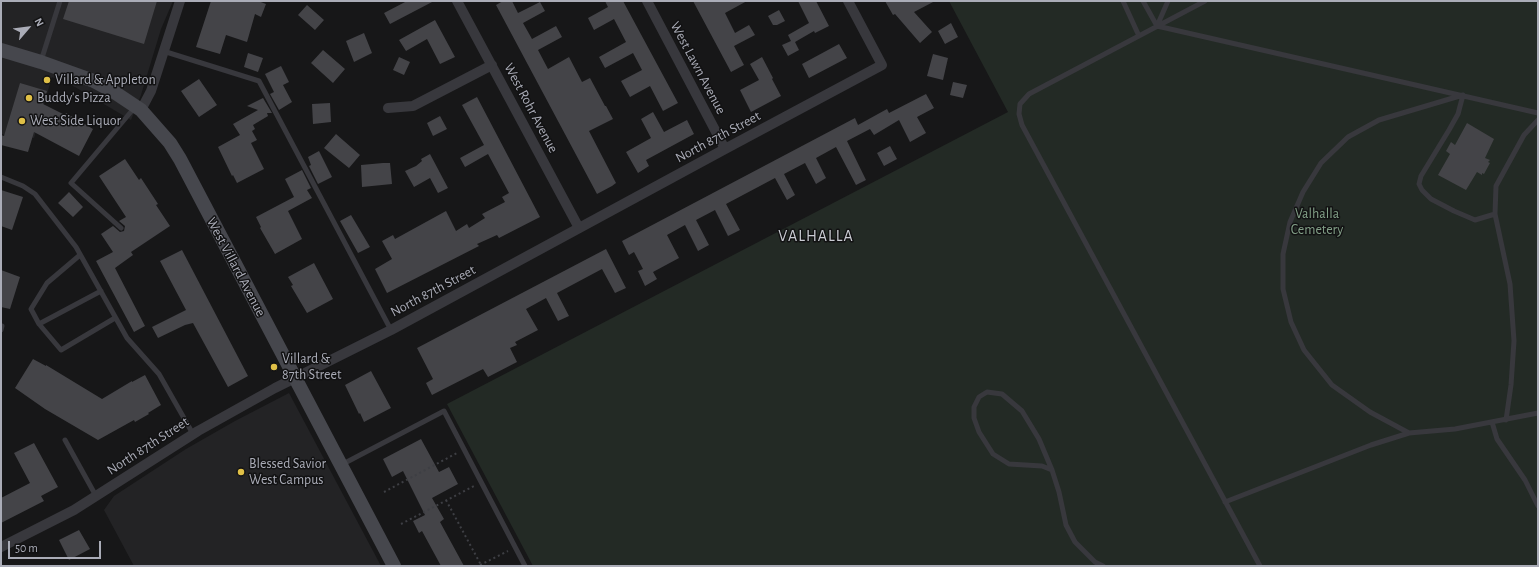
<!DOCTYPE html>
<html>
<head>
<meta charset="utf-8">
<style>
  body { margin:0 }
  #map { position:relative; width:1539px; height:567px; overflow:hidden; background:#171718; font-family:"Alegreya Sans",sans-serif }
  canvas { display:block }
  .frame { position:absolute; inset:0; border:2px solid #aaacb7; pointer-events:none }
  .north { position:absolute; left:8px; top:8px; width:40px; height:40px; -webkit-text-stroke:3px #121213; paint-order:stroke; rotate:62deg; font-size:11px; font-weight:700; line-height:16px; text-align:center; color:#aaacb7 }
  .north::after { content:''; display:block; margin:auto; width:14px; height:18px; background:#aaacb7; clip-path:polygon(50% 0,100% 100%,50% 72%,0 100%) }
  .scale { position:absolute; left:8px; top:541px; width:93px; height:18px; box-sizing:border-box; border:2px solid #aaacb7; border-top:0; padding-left:5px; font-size:12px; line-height:14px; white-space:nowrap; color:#aaacb7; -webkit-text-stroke:3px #121213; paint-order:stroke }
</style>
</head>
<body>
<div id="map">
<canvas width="1539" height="567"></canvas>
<div class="frame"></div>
<div class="north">N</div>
<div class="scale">50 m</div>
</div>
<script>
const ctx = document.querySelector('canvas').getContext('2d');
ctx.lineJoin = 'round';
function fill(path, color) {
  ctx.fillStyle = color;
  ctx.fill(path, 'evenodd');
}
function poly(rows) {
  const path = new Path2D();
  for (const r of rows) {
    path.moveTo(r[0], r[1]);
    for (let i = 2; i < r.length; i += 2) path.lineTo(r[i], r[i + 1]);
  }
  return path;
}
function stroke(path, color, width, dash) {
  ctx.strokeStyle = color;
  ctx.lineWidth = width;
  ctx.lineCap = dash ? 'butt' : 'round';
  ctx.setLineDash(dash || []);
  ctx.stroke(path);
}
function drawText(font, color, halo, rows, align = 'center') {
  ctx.font = font + ' "Alegreya Sans",sans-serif';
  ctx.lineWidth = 3;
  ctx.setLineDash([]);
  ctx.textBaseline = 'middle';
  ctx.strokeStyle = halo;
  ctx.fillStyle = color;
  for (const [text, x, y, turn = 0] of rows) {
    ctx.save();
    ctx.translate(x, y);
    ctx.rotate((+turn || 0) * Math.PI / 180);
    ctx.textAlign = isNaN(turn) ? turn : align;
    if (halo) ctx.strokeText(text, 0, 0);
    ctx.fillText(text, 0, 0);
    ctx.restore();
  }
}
fill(poly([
  [1,1,173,1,161,29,141,95,131,120,75,87,52,77,34,138,10,132,9,136,1,134],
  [289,393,381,566,134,566,104,510,114,496,186,449,235,421]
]), '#232325');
fill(poly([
  [949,1,1538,1,1538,566,533,566,447,404,1008,112]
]), '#232a25');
fill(poly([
  [69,1,157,1,144,44,63,19],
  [211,1,258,1,266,4,261,17,255,14,247,42,226,35,220,54,196,47],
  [407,1,434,1,390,24,384,13],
  [503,1,512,1,518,13,540,2,545,11,523,23,532,39,556,26,562,37,538,50,548,69,569,57,582,82,590,78,605,106,606,106,613,119,589,131,616,183,612,186,597,194,496,5],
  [605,1,623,1,678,103,663,111,650,86,630,97,621,81,642,70,633,53,605,68,599,57,626,42,614,19,594,30,588,18,608,7],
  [693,1,747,1,725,13,735,33,749,25,755,35,734,46,744,65,731,72],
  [798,1,816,1,829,26,815,33,814,31,795,42,799,50,788,56,782,45,791,41,788,35,809,23],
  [885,1,935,1,914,12,932,32,920,43,895,14,893,15],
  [307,5,324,20,315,30,298,15],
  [779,10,785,21,777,25,773,25,768,16],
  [435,20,455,57,440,64,427,39,406,51,399,40],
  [951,23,958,37,945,44,938,31],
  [364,33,372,53,354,62,346,41],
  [839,44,847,58,809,78,802,64],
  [323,50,345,69,333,83,311,63],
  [248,53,263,58,258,72,244,67],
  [933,54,948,58,943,80,927,76],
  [399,57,410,62,404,75,393,70],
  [762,57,773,78,772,79,781,96,751,112,740,90,759,80,750,64],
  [281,66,289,82,283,85,292,102,279,110,270,94,274,92,265,74],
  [199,79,217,105,199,117,181,91],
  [953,82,967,85,963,98,950,95],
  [20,83,47,91,43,104,65,115,66,113,93,129,79,156,34,132,28,152,1,145,1,135,4,136],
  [926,94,934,108,917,117,926,133,910,142,899,120,874,135,870,129,847,141,866,180,856,185,836,147,816,158,826,178,816,184,805,163,784,174,795,195,787,200,775,178,726,204,740,230,728,236,715,210,696,220,709,245,698,251,685,225,667,235,679,258,653,272,657,279,645,286,638,271,643,269,634,252,629,255,622,241,855,118,858,125,887,109,889,113],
  [477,97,540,217,499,238,497,235,477,244,479,246,387,293,375,269,392,259,382,241,393,235,395,239,446,211,456,231,467,224,469,228,485,218,482,214,505,202,502,197,509,193,488,154,465,167,460,158,484,145,462,105],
  [263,98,272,113,267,113,268,116,253,125,255,129,252,131,257,140,251,143,264,169,237,183,233,175,232,176,218,147,240,135,233,124,258,110,247,106],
  [330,103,331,122,313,124,312,104],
  [653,112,664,132,687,120,694,134,646,160,649,166,638,173,626,152,651,138,641,119],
  [440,116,447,129,433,136,427,123],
  [1467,123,1494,139,1485,158,1490,160,1488,162,1490,163,1484,174,1482,173,1482,175,1477,172,1466,190,1438,175,1450,154,1446,151,1451,142,1455,145],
  [336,134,360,155,349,168,324,148],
  [890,146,897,159,884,166,877,153],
  [319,151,332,177,318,184,309,166,311,165,308,157],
  [430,154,448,188,438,193,430,178,414,187,405,171,416,166,422,161,421,159],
  [125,159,139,180,141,178,158,204,156,205,170,226,131,252,133,255,115,268,145,326,134,332,96,261,113,252,101,234,113,226,120,232,124,231,125,226,119,221,126,217,99,176],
  [383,163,390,163,392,184,362,187,361,165],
  [302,170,311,188,307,190,312,198,288,211,302,239,275,254,260,228,261,227,256,217,294,197,285,179],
  [1,190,23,197,12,230,1,226],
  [69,192,83,207,73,217,58,203],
  [351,215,370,247,358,253,340,221],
  [606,249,626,288,615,293,602,269,557,293,569,316,558,321,546,298,526,309,538,330,515,342,517,345,510,348,517,362,488,377,483,369,432,395,426,383,433,379,417,348],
  [182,250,248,376,228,387,193,323,185,325,158,338,152,327,186,310,160,261],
  [314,263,333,299,307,313,291,286,293,285,288,277],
  [1,270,20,277,10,309,1,307],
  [33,359,46,366,46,365,102,399,132,381,132,382,145,375,161,405,148,413,149,414,135,422,134,420,98,440,45,409,15,388],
  [371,371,391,408,364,422,360,413,359,414,345,385],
  [421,439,439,472,449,467,458,484,432,498,444,519,440,522,464,566,441,566,422,531,419,533,413,521,425,515,403,471,392,477,383,459],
  [34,443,58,487,41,496,44,501,1,523,1,498,30,483,14,453],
  [79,530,90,549,69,560,59,540]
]), '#444448');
stroke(poly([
  [384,492,457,453],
  [446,500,481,565],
  [401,524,474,486],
  [480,565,508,551]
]), '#3e3f44', 2, [2, 3]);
stroke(poly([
  [1123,1,1139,36],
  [1143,1,1157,26,1538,113],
  [1205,1,1029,94,1020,104,1019,114,1022,125,1260,566],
  [1157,26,1168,1],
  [163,51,259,81,391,330],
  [41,61,60,1],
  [1463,95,1458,114,1449,130,1421,176,1419,184,1422,190,1431,199,1454,211,1475,220,1495,214],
  [1,177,23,186,35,194,76,247,127,338,159,374,193,434],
  [121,228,71,183,135,107],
  [80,255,47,283,31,309,39,324,101,291],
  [39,324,61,350,115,318],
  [1,330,2,326],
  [1506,420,1511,385,1514,341,1510,284,1495,214,1496,186,1524,135,1538,120],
  [1492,422,1497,439,1525,480,1538,506],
  [1409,433,1370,412,1332,385,1304,350,1291,322,1283,289,1283,254,1290,222,1303,192,1321,163,1348,137,1379,120,1463,95],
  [65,440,96,496],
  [341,465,444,411,525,566],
  [1052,470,1042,466,1009,464,993,454,979,432,974,418,974,407,979,397,987,392,1002,394,1022,411,1039,439,1052,470,1059,492,1066,525,1075,542,1095,562,1103,566],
  [1225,502,1371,445,1409,433,1455,429,1538,413]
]), '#38383d', 5);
stroke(poly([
  [457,1,579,228],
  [647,1,725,149],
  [388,108,413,106,492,65],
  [141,110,151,91,180,1],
  [1,547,74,510,198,431,275,388,391,330,725,149,882,65,848,1]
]), '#38383d', 10);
stroke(poly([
  [1,50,41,62,94,81,111,90,141,110,170,143,180,159,394,566]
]), '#46474d', 14);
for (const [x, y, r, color] of [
  [47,80,4,"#e0c047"],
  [29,98,4,"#e0c047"],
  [22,121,4,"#e0c047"],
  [274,367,4,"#e0c047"],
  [241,472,4,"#e0c047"]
]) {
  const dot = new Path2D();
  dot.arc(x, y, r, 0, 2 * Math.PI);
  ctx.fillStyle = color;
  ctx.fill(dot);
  stroke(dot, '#121213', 1.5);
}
drawText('14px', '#aaacb7', '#121213', [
  ["West Lawn Avenue",698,68,62],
  ["West Rohr Avenue",531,108,62],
  ["North 87th Street",718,137,-28],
  ["West Villard Avenue",236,267,62],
  ["North 87th Street",433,291,-28],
  ["North 87th Street",148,446,-33]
]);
drawText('14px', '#aaacb7', '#121213', [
  ["Villard & Appleton",55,80],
  ["Buddy's Pizza",37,98],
  ["West Side Liquor",30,121],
  ["Villard &",282,359],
  ["87th Street",282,375],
  ["Blessed Savior",249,464],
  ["West Campus",249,480]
], 'left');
drawText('14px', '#83a088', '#121213', [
  ["Valhalla",1317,214],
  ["Cemetery",1317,230]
]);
ctx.letterSpacing = '1px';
drawText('16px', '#caccd3', '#121213', [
  ["VALHALLA",816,236]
]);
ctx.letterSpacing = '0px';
</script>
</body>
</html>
